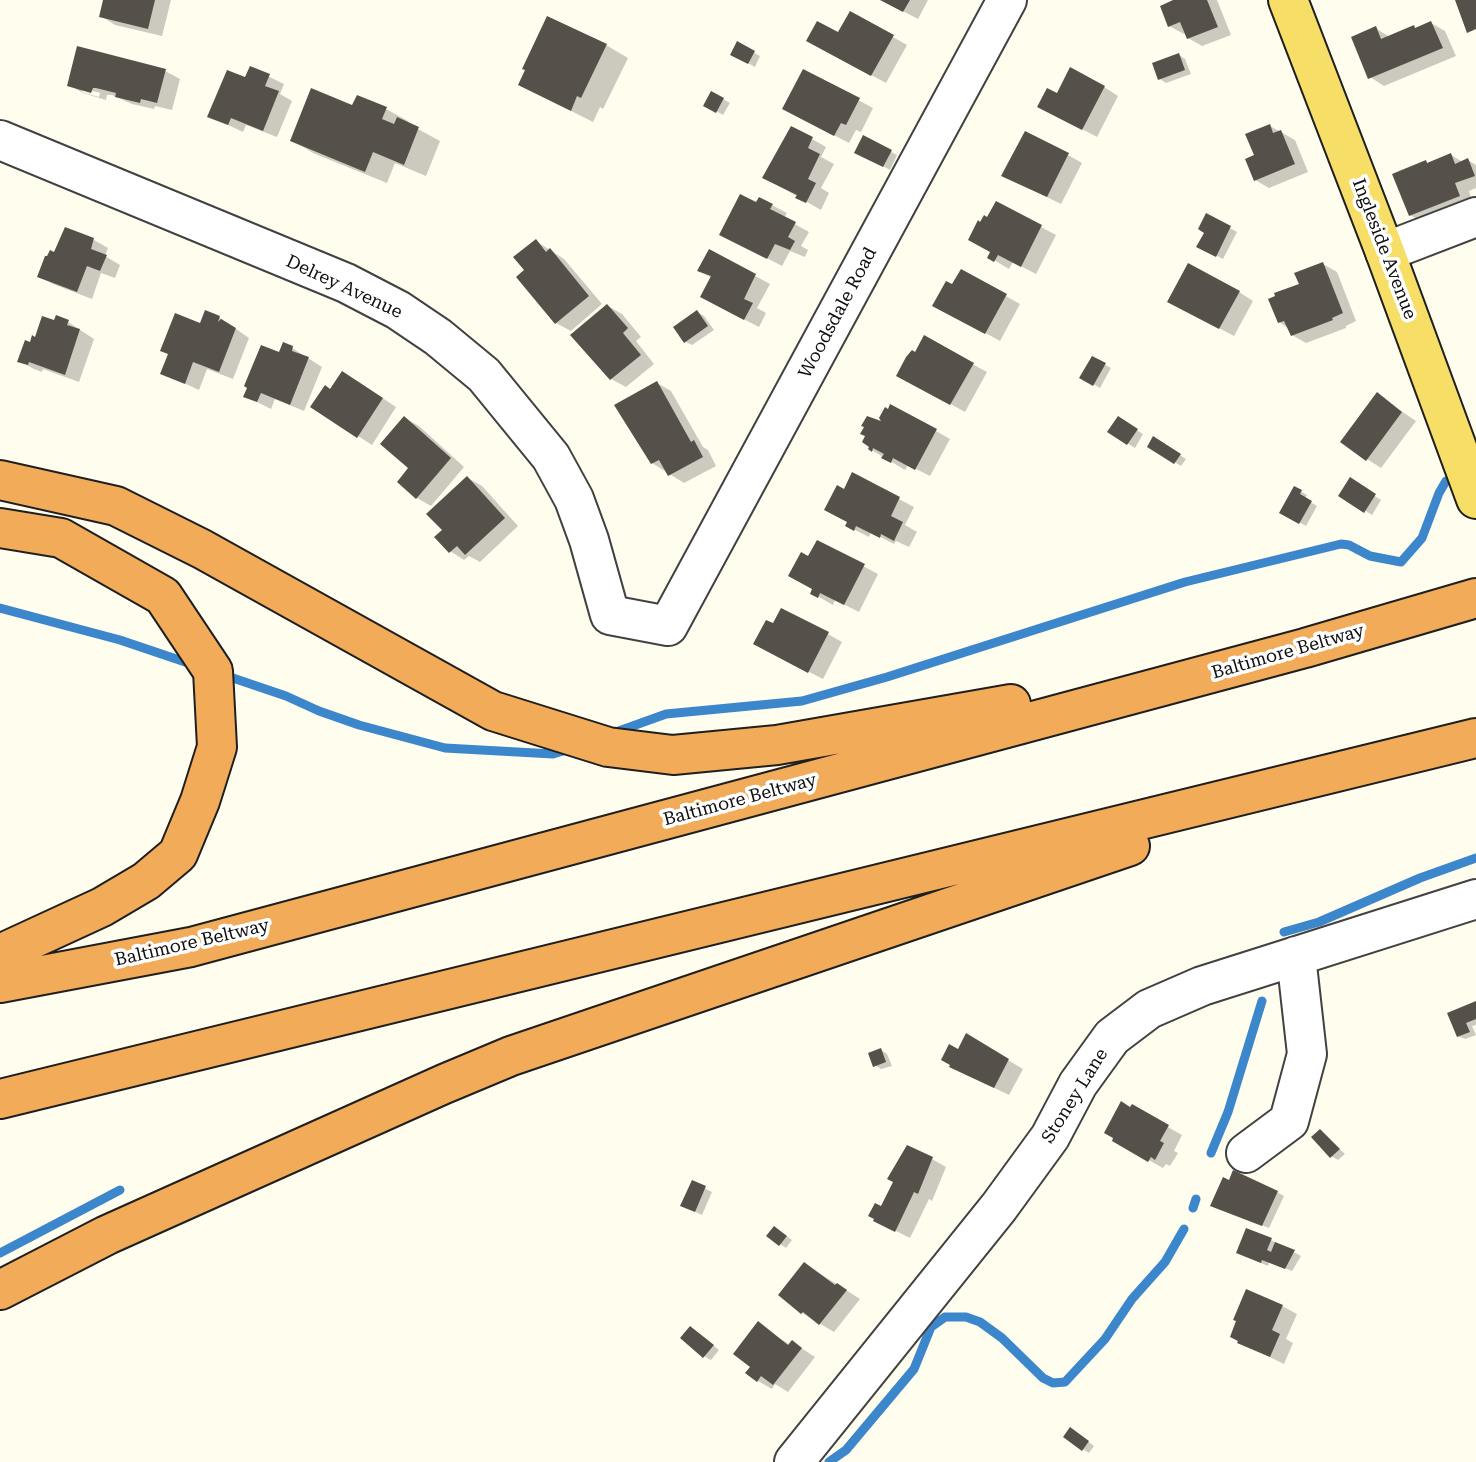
<!DOCTYPE html>
<html>
<head>
<meta charset="utf-8">
<style>
  body { margin:0 }
  canvas { display:block; background:#fffdee }
</style>
</head>
<body>
<canvas width="1476" height="1462"></canvas>
<script>
const ctx = document.querySelector('canvas').getContext('2d');
ctx.lineJoin = 'round';
function fill(path, color) {
  ctx.fillStyle = color;
  ctx.fill(path, 'evenodd');
}
function poly(rows) {
  const path = new Path2D();
  for (const r of rows) {
    path.moveTo(r[0], r[1]);
    for (let i = 2; i < r.length; i += 2) path.lineTo(r[i], r[i + 1]);
  }
  return path;
}
function stroke(path, color, width, dash) {
  ctx.strokeStyle = color;
  ctx.lineWidth = width;
  ctx.lineCap = dash ? 'butt' : 'round';
  ctx.setLineDash(dash || []);
  ctx.stroke(path);
}
function drawText(font, color, halo, rows, align = 'center') {
  ctx.font = font + ' "Roboto Serif",serif';
  ctx.lineWidth = 7;
  ctx.setLineDash([]);
  ctx.textBaseline = 'middle';
  ctx.strokeStyle = halo;
  ctx.fillStyle = color;
  for (const [text, x, y, turn = 0] of rows) {
    ctx.save();
    ctx.translate(x, y);
    ctx.rotate((+turn || 0) * Math.PI / 180);
    ctx.textAlign = isNaN(turn) ? turn : align;
    if (halo) ctx.strokeText(text, 0, 0);
    ctx.fillText(text, 0, 0);
    ctx.restore();
  }
}
fill(poly([
  [105,0,171,0,162,36,115,25,101,16],
  [882,0,928,0,918,19],
  [1175,0,1217,0,1231,35,1202,46,1188,38,1186,33,1184,34,1169,26],
  [1431,23,1445,31,1456,56,1384,86,1370,77,1375,28,1390,37],
  [839,35,893,37,907,45,886,83,823,49],
  [738,44,760,56,755,67,732,54],
  [606,45,628,58,603,109,600,107,593,122,520,85],
  [1179,55,1185,59,1191,74,1166,83,1160,79],
  [251,68,284,84,280,94,292,101,277,137,246,125,243,132,209,116,246,79],
  [165,71,180,79,172,110,155,106,154,109,132,104,112,95,107,95,106,100,83,93,69,85],
  [82,88,100,93,99,97,82,92],
  [804,71,873,108,861,132,856,130,849,143,799,117],
  [1104,87,1118,96,1097,137,1054,114,1057,95],
  [712,93,730,103,723,115,706,105],
  [353,107,386,109,408,121,407,123,440,141,426,176,395,163,387,183,313,153,292,140],
  [1270,126,1295,140,1308,172,1269,188,1255,180,1256,156],
  [864,138,897,155,890,170,857,152],
  [812,139,826,147,821,157,834,164,821,188,829,193,821,210,779,186],
  [1068,155,1082,163,1061,204,1018,183],
  [1451,155,1463,162,1468,160,1476,165,1476,188,1469,191,1473,204,1424,223,1410,215,1426,162,1430,164],
  [760,199,787,213,784,218,809,232,801,246,808,250,805,257,790,251,782,266,736,242],
  [996,203,1056,235,1036,274,1013,262,1009,269,989,257,992,252,988,219],
  [1207,215,1237,232,1223,259,1199,246,1206,232],
  [94,240,108,248,105,256,120,265,115,278,101,273,92,299,53,284,39,276,55,254],
  [536,241,564,259,602,304,571,331,556,323,526,270],
  [709,251,770,284,757,308,766,313,759,327,716,305,712,278,699,271],
  [1323,264,1337,272,1356,321,1346,326,1346,328,1306,343,1292,335,1288,328,1279,322,1301,285],
  [961,271,1020,304,1000,341,935,305,953,287],
  [1239,292,1253,301,1234,336,1183,309],
  [608,306,622,314,641,337,636,341,654,364,626,387,611,379],
  [697,312,704,316,714,330,692,345,686,342],
  [219,317,249,338,233,379,207,369,199,390,162,373,201,325],
  [68,322,94,339,79,382,43,369,42,372,34,369,19,361,31,344,55,323],
  [925,338,987,372,965,412,898,375,916,354],
  [292,348,322,367,304,411,275,399,271,409,245,396,280,354],
  [1093,358,1111,368,1100,388,1082,377],
  [357,381,396,407,372,445,358,436,331,391],
  [657,383,671,391,703,447,708,450,716,466,684,483,652,463],
  [1377,395,1416,421,1381,468,1367,459],
  [405,418,419,426,464,467,431,506,417,498,399,482,411,468],
  [1118,419,1143,434,1135,448,1110,432],
  [884,425,936,431,950,439,930,476,908,465,905,470,870,449],
  [1154,439,1186,459,1181,466,1149,446],
  [853,475,914,507,905,525,917,532,909,547,896,541,894,544,871,532,869,537,847,526,849,522,845,491],
  [468,478,482,486,518,526,480,562,469,556,464,560,450,551,444,530],
  [1350,480,1381,500,1372,515,1341,495],
  [1294,488,1307,495,1305,499,1317,506,1306,526,1281,512],
  [818,542,878,574,859,612,835,600,833,605,812,593,815,589,809,558],
  [828,634,842,642,823,679,770,652],
  [1476,1003,1476,1025,1472,1026,1476,1035,1465,1039,1458,1036],
  [967,1036,1023,1069,1009,1095,965,1074,958,1052],
  [881,1050,887,1054,892,1066,881,1069,875,1065],
  [1132,1107,1182,1135,1174,1151,1178,1153,1170,1166,1166,1164,1163,1168,1114,1141],
  [1320,1131,1345,1154,1338,1160,1331,1156],
  [932,1159,946,1167,932,1201,929,1199,910,1238,890,1228],
  [692,1182,712,1192,702,1215,689,1209],
  [1277,1192,1284,1196,1269,1228,1219,1209],
  [781,1232,792,1240,786,1248,780,1244],
  [1271,1240,1301,1256,1292,1271,1269,1262,1268,1266,1244,1256],
  [805,1264,860,1299,834,1332,802,1313],
  [1282,1306,1297,1314,1286,1339,1293,1343,1284,1364,1239,1342],
  [758,1324,790,1345,792,1342,815,1357,788,1392,775,1384,772,1389,758,1381],
  [697,1332,719,1350,711,1360,704,1356],
  [1077,1433,1094,1446,1089,1453,1083,1449]
]), '#0003');
stroke(poly([
  [0,608,120,640,194,665],
  [224,675,286,696,319,711,359,725,445,748,553,754,563,751],
  [616,732,666,714,802,701,887,677,1185,582,1341,544,1349,545,1370,556,1401,562,1422,538,1439,493,1446,481],
  [1284,932,1319,922,1420,878,1476,858],
  [1211,1153,1228,1112,1262,1001],
  [1193,1208,1196,1199],
  [0,1253,120,1190],
  [829,1462,846,1450,914,1369,931,1327,945,1317,966,1317,980,1322,1002,1338,1043,1378,1053,1383,1065,1382,1105,1339,1132,1299,1165,1262,1184,1229]
]), '#3c86cc', 9);
fill(poly([
  [103,0,155,0,148,29,99,17],
  [880,0,910,0,903,12],
  [1173,0,1207,0,1218,27,1187,39,1180,22,1168,27,1160,6],
  [1455,0,1476,0,1476,29,1467,33],
  [850,11,894,35,871,76,806,41,817,21,838,32],
  [547,16,607,44,581,98,577,96,571,111,518,85,525,70,522,69],
  [1431,21,1443,48,1368,79,1351,37,1376,26,1381,39,1414,25,1415,28],
  [737,41,755,51,748,64,730,55],
  [77,46,166,69,157,103,141,99,140,103,115,97,116,93,96,88,93,88,91,93,67,86],
  [1179,53,1185,70,1158,80,1152,63],
  [250,66,270,74,265,86,279,91,263,131,231,118,228,125,207,117,227,70,245,77],
  [1070,67,1105,86,1082,130,1037,107,1047,88,1057,93],
  [803,69,860,98,846,125,841,123,834,136,782,109],
  [311,88,352,105,357,95,387,107,382,119,394,124,397,117,419,127,404,165,373,152,365,172,290,141],
  [711,91,724,98,716,113,703,106],
  [1270,124,1273,133,1281,130,1295,164,1254,181,1245,159,1254,155,1245,134],
  [791,126,813,137,808,148,820,154,808,179,816,183,806,203,795,198,797,195,762,178],
  [1025,131,1069,153,1047,197,1001,176],
  [863,135,892,150,883,167,854,153],
  [1451,153,1455,164,1468,158,1475,176,1455,183,1460,196,1409,216,1392,174,1426,160,1427,163],
  [740,194,756,202,759,197,773,204,770,209,796,222,788,237,795,241,790,250,775,244,767,259,719,235],
  [996,201,1042,225,1021,267,998,255,994,262,987,258,990,252,968,240,978,220,980,222,984,215,987,217],
  [1206,213,1231,226,1216,257,1196,247,1204,233,1198,229],
  [65,227,94,238,91,249,107,255,100,271,87,266,77,292,37,277,45,256,47,256,50,250,54,252],
  [536,239,546,252,550,248,589,296,555,324,516,277,524,270,513,257],
  [709,249,756,274,744,299,753,303,744,320,700,297,711,276,697,271],
  [1323,262,1343,313,1332,318,1333,320,1291,336,1284,321,1278,323,1268,299,1275,296,1274,293,1299,284,1294,273],
  [1188,263,1240,291,1219,329,1167,302],
  [961,269,1007,294,985,334,932,306,946,281,952,284],
  [607,304,628,328,623,333,641,355,610,380,570,335],
  [205,310,220,316,218,322,221,319,236,328,219,372,193,362,185,384,160,374,168,354,160,351,175,313,200,323],
  [697,310,708,326,684,343,673,327],
  [56,315,69,320,67,325,80,329,65,375,29,362,28,365,17,362,25,340,30,342,32,335,35,337,42,316,54,320],
  [924,335,974,363,950,405,896,376,906,357,912,350,915,352],
  [283,342,293,346,292,351,309,357,290,405,261,393,257,402,243,397,247,388,244,386,261,345,279,352],
  [1092,356,1106,363,1093,386,1079,378],
  [342,371,383,398,357,438,310,407,325,385,330,389],
  [657,381,691,442,694,440,703,457,668,476,659,460,651,464,614,405],
  [1377,392,1402,412,1366,461,1340,442],
  [890,404,937,429,915,470,893,458,891,463,881,458,884,454,873,448,872,452,868,449,869,447,862,442,865,436,860,434,864,427,861,426,867,416,881,421,879,418,885,407,888,409],
  [404,416,451,458,416,499,397,482,408,468,380,444],
  [1118,416,1138,429,1127,445,1107,432],
  [1153,436,1181,454,1174,464,1147,447],
  [852,472,900,497,891,516,903,522,894,541,881,534,880,538,856,526,854,531,845,526,847,522,824,510,837,485,844,489],
  [467,476,505,518,465,555,457,546,449,553,434,537,442,530,426,514],
  [1350,477,1376,494,1364,513,1338,496],
  [1294,486,1302,490,1300,494,1312,501,1299,524,1279,513],
  [817,540,865,564,844,605,820,593,818,598,810,594,812,589,788,576,801,552,808,556],
  [781,608,829,632,808,673,753,644,766,620,773,623],
  [1476,1001,1476,1019,1466,1023,1470,1032,1457,1037,1447,1013],
  [966,1033,1009,1059,994,1088,949,1067,950,1065,941,1060,949,1044,958,1049],
  [881,1048,886,1062,873,1067,868,1053],
  [1121,1101,1130,1107,1132,1104,1169,1125,1160,1141,1164,1143,1155,1160,1151,1157,1148,1162,1112,1141,1113,1138,1104,1133],
  [1320,1129,1340,1149,1330,1158,1311,1137],
  [907,1145,933,1157,918,1194,914,1192,895,1232,873,1221,874,1219,868,1216,875,1203,881,1206,893,1182,887,1179],
  [1233,1170,1278,1191,1262,1226,1210,1206,1223,1177,1229,1180],
  [692,1180,706,1186,695,1212,680,1206],
  [774,1226,787,1236,779,1246,766,1236],
  [1246,1228,1272,1238,1267,1250,1271,1252,1275,1242,1295,1250,1285,1269,1262,1260,1261,1263,1236,1253],
  [804,1262,835,1285,837,1283,847,1290,819,1325,803,1312,801,1314,778,1295],
  [1246,1289,1283,1305,1272,1330,1280,1334,1270,1357,1237,1343,1238,1341,1230,1337,1236,1321,1233,1320],
  [758,1321,788,1345,792,1340,802,1348,773,1385,761,1376,757,1382,745,1373,750,1367,733,1354],
  [690,1326,714,1345,703,1358,680,1338],
  [1070,1427,1089,1441,1082,1451,1063,1437]
]), '#56504a');
const minor = poly([
  [0,140,346,283,398,310,438,337,484,375,551,457,574,499,589,540,610,615,668,626,1007,0],
  [1385,252,1476,217],
  [1246,1153,1289,1121,1307,1054,1296,956],
  [794,1462,999,1207,1050,1137,1078,1084,1112,1037,1149,1009,1202,986,1476,899]
]);
const major = poly([
  [1288,0,1385,252,1476,499]
]);
const highway = poly([
  [0,480,116,506,202,549,493,711,608,747,673,755,777,745,1011,704],
  [0,528,61,538,163,596,213,671,217,747,200,801,178,854,146,881,102,907,0,954],
  [0,983,191,947,1305,648,1476,598],
  [0,1099,1476,738],
  [0,1290,107,1235,444,1084,511,1056,1130,846]
]);
stroke(minor, '#414141', 42);
stroke(major, '#1f1f1f', 42);
stroke(highway, '#1f1f1f', 42);
stroke(minor, '#fff', 38);
stroke(major, '#f7df67', 38);
stroke(highway, '#f2ab59', 38);
drawText('18px', '#0e0e0e', '#fff', [
  ["Ingleside Avenue",1384,249,69],
  ["Delrey Avenue",344,287,25],
  ["Woodsdale Road",838,313,-62],
  ["Baltimore Beltway",1288,652,-16],
  ["Baltimore Beltway",740,800,-15],
  ["Baltimore Beltway",192,943,-13],
  ["Stoney Lane",1075,1096,-58]
]);
</script>
</body>
</html>
